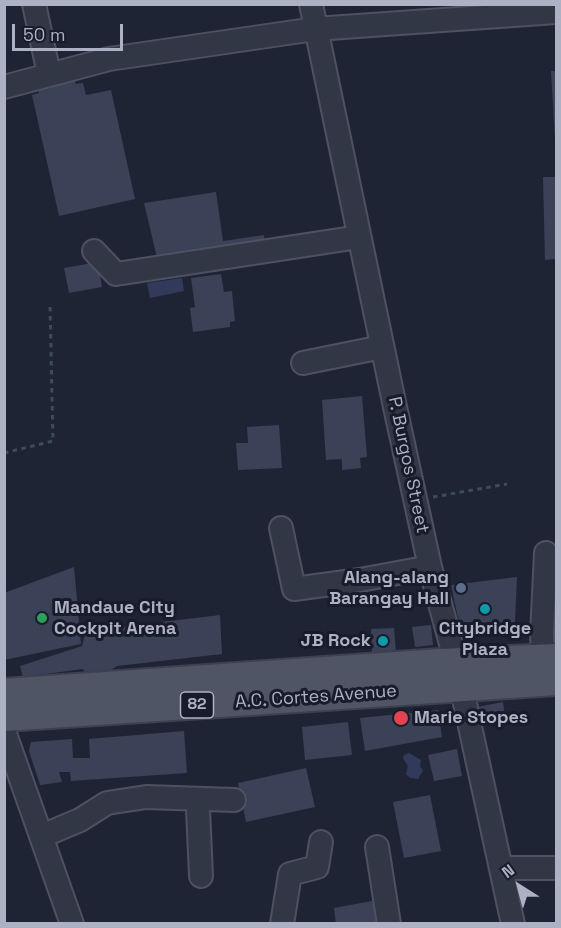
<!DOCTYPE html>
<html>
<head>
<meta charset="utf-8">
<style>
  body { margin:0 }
  #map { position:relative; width:561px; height:928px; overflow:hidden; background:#1f2435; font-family:"Space Grotesk",sans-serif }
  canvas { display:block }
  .frame { position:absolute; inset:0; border:6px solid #acb1c3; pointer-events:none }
  .north { position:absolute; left:489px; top:856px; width:60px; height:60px; -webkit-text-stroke:4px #181c2a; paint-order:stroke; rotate:324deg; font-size:16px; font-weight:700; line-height:24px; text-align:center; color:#acb1c3 }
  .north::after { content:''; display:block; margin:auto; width:21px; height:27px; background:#acb1c3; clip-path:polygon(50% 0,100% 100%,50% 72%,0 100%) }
  .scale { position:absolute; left:12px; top:24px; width:111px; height:27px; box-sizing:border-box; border:3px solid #acb1c3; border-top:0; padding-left:8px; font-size:18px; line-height:21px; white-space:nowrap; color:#acb1c3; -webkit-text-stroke:4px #181c2a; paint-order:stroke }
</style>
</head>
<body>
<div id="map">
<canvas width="561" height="928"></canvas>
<div class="frame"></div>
<div class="north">N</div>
<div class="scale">50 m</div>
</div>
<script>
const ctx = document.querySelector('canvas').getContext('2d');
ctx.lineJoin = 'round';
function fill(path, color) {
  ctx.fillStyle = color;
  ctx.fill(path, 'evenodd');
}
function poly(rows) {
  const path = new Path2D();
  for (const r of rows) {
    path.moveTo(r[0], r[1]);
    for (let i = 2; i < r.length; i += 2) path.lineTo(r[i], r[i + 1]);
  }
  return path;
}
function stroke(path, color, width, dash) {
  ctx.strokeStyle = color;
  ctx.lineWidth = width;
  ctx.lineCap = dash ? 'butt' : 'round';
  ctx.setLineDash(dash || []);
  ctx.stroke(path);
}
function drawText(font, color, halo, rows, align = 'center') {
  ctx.font = font + ' "Space Grotesk",sans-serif';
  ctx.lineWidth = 6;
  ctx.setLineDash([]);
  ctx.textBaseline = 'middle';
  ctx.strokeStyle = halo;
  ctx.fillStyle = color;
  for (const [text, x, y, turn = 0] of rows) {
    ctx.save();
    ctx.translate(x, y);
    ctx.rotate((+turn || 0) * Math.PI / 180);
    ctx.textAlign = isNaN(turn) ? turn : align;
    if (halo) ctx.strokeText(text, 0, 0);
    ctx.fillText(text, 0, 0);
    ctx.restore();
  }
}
fill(poly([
  [182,278,184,291,150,298,147,283],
  [409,753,421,760,420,766,423,771,418,779,410,778,406,774,408,766,403,758,404,755]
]), '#313a5b');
fill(poly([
  [551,71,556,71,556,140,555,140],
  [74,77,76,84,83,83,86,95,111,90,135,199,59,216,32,95,39,93,37,86],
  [543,177,556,177,556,259,545,260],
  [216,192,223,241,264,235,265,248,158,262,144,203],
  [98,262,102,287,69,293,64,268],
  [221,274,224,292,232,291,235,321,230,322,230,327,193,332,190,308,195,307,191,278],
  [362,396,367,457,360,458,361,468,342,470,342,459,326,460,322,400],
  [279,425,282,468,238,470,236,443,248,443,247,427],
  [74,567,81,644,4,660,4,593],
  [517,577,515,623,460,627,451,585],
  [220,615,222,654,117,666,104,675,87,678,83,669,23,677,20,666,82,646,86,631],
  [431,625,433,645,415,647,412,627],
  [394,628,396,653,372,655,371,629],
  [503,702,505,717,480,722,477,707],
  [438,710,442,737,365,751,360,718],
  [348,722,352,755,305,760,302,727],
  [184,731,187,773,71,781,70,772,59,772,62,782,40,785,29,751,31,742,72,739,73,758,90,758,89,739],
  [457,749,462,776,434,781,428,755],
  [306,768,315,807,246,822,238,783],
  [430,795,441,851,404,858,393,802],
  [377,900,381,924,336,924,334,908]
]), '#3b4156');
const minor = poly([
  [34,4,49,74],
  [311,4,395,407,430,567,456,662,513,924],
  [4,87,109,59,315,29,556,12],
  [94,251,116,274,359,237],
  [303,363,382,347],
  [281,528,294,589,360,580,430,567],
  [543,659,542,634,546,553],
  [4,731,72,924],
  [200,799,198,809,201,876],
  [42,836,80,820,107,803,146,797,234,800],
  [377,847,389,924],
  [501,868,556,868],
  [282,924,290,874,317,867,321,842]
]);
const major = poly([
  [4,693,441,663,556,658],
  [4,717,556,681]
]);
stroke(minor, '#4d5161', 26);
stroke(major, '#3c404f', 32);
stroke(poly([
  [4,453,53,441,50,304],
  [433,497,507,484]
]), '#3e4d54', 3, [4.5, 4.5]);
stroke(minor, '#323746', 22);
stroke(major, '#505566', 28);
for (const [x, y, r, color] of [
  [461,588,6,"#5c6f8a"],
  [485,609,6,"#0f9aa8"],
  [42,618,6,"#2e9e5b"],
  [383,641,6,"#0f9aa8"],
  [401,718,8,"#e0444e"]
]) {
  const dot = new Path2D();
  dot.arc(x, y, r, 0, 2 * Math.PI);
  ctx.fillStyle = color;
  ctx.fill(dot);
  stroke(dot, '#181c2a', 2);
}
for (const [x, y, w] of [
  [197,705,33]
]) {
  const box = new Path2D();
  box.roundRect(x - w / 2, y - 13, w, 26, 4.5);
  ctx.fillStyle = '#181c2a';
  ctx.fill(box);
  stroke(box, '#acb1c3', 1.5);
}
drawText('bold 16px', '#acb1c3', null, [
  ["82",197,705]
]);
drawText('18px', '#acb1c3', '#181c2a', [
  ["P. Burgos Street",408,465,78],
  ["A.C. Cortes Avenue",316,697,-4]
]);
drawText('bold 18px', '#acb1c3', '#181c2a', [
  ["Alang-alang",449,578],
  ["Barangay Hall",449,599],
  ["Mandaue City",54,608,"left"],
  ["Cockpit Arena",54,629,"left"],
  ["Citybridge",485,629,"center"],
  ["Plaza",485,650,"center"],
  ["JB Rock",371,641],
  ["Marie Stopes",414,718,"left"]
], 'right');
</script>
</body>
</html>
